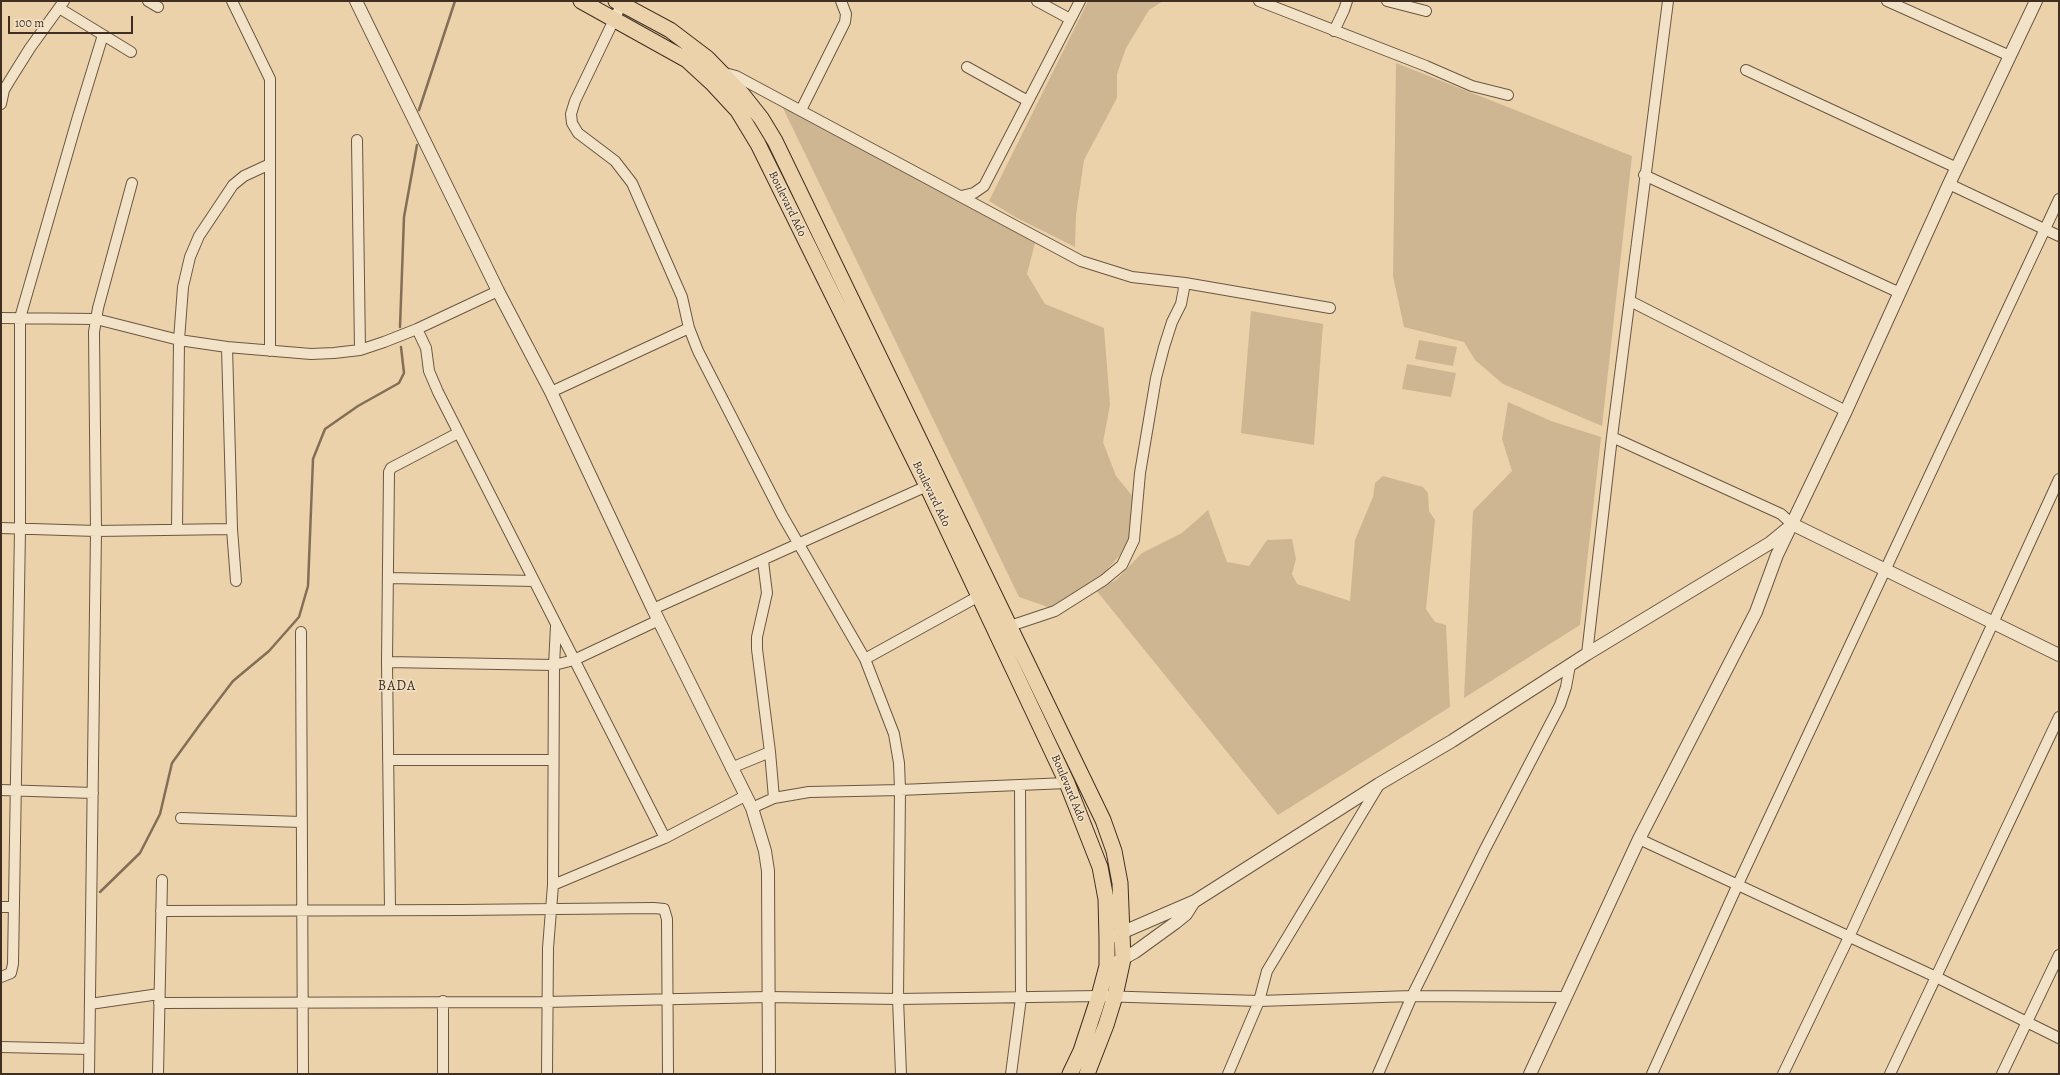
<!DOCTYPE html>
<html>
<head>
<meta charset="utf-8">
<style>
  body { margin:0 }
  #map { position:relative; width:2060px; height:1075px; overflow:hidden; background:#ebd2aa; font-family:Alegreya,serif }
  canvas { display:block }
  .frame { position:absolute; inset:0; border:2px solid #3f2e21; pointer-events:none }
  .scale { position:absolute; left:8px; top:16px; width:125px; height:18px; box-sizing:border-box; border:2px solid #3f2e21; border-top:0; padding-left:5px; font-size:12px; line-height:14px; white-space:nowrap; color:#3f2e21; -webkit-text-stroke:3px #f2e2c8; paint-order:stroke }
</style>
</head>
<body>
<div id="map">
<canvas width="2060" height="1075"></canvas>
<div class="frame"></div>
<div class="scale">100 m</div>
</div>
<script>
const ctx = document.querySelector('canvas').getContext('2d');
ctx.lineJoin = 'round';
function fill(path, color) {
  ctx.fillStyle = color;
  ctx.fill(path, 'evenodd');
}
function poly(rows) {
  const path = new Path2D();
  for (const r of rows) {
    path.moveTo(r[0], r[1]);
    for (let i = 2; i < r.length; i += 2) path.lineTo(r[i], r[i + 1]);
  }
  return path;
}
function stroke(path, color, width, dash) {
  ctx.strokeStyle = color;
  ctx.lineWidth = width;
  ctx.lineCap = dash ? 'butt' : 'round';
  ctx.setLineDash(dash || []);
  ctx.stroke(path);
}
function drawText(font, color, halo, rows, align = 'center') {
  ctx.font = font + ' Alegreya,serif';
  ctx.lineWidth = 3;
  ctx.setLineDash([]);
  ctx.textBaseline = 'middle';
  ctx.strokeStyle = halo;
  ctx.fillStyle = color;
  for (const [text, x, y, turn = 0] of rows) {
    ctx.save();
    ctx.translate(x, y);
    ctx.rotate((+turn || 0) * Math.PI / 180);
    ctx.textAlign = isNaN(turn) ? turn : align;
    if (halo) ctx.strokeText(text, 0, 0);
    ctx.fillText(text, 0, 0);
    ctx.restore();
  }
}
fill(poly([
  [1088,1,1163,1,1149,10,1126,48,1117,74,1117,98,1084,160,1076,215,1075,247,1017,218,989,201],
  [1396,63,1632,156,1602,426,1503,384,1475,360,1464,342,1404,327,1393,276],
  [782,106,1035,243,1027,274,1045,304,1104,328,1110,405,1103,442,1116,476,1134,498,1132,534,1121,554,1107,570,1091,584,1051,608,1019,597],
  [1251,311,1323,324,1314,445,1241,433],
  [1419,340,1457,347,1453,366,1415,359],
  [1407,364,1456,373,1451,397,1402,389],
  [1508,402,1551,421,1601,437,1580,625,1464,698,1473,511,1512,471,1502,439],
  [1383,476,1423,487,1428,493,1429,511,1435,520,1426,609,1435,622,1446,625,1450,707,1278,815,1096,590,1116,580,1142,553,1182,533,1208,510,1227,562,1249,566,1267,540,1292,539,1296,559,1292,574,1297,584,1350,601,1355,540,1373,497,1375,483]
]), '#ceb693');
stroke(poly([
  [419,110,455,1],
  [400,327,404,217,417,145],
  [100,892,140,853,160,814,172,763,201,723,233,681,269,651,299,617,308,586,313,459,325,429,358,406,399,383,404,373,401,347]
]), '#836f57', 2.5);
const minor = poly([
  [148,1,158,7],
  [232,1,270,79,270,351],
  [623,1,575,101,571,114,572,123,578,133,615,161,632,183,682,297,689,328,698,351,782,515,865,659,894,734,899,763,900,790,898,999,901,1074],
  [1037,1,1070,19],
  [1259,1,1426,66,1472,86,1508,95],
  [1387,1,1426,11],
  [1887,1,2010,56],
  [59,8,131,52],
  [1334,31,1344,10,1347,1],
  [967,67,1028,101],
  [1746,70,1957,168],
  [721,72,736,76,1081,261,1132,277,1185,283,1330,308],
  [1,104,4,90,10,80,30,48,64,1],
  [801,110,845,22,846,14,841,1],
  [357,140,360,350],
  [1644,175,1900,293],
  [1949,184,2059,236],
  [961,196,974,193,984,186,1080,1],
  [1630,301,1846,411],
  [1,318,96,319,179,340,227,347,311,354,334,353,360,350,384,342,417,329,498,291],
  [417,329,426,348,429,371,438,392,665,838],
  [227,347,232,529,236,581],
  [551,392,689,328],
  [1612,437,1781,514,1792,524],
  [1,528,96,531,232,529],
  [177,530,179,340,183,287,190,257,199,236,233,185,244,176,270,164],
  [389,578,534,581],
  [653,609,927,486],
  [1004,628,1055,611,1104,580,1122,565,1134,540,1140,473,1156,378,1164,347,1172,322,1181,304,1185,283],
  [301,632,303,1074],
  [1587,654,1612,437,1668,1],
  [865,659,979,596],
  [387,662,554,665,574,660,659,620],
  [388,760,553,760],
  [731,768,770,752],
  [1,790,93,793],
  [774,798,809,792,900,790,1067,783],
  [752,808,774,798,770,752,757,649,757,637,767,593,763,561],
  [181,818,301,822],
  [1639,839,1936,977,2059,1038],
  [553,885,665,838,745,796],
  [1,907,13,907],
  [390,910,387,662,389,472,391,468,458,433],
  [161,911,460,910,654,908,664,909,667,919,668,1074],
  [1,977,11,973,13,964,20,529,20,318,77,120,103,35],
  [159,1003,546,1002,768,997,898,999,1099,996,1259,1001,1412,996,1566,997],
  [90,1004,159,994],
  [1,1047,89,1049],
  [89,1074,96,531,94,332,98,308,132,183],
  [158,1074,162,880],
  [443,1074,443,1001],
  [547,1074,548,948,553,885,554,665,556,626],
  [1011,1074,1021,998,1020,785],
  [1228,1074,1259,1001,1267,971,1379,785],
  [1378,1074,1412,996,1484,851,1560,705,1566,687,1570,665],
  [1652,1074,1738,884,2059,199],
  [1783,1074,1849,937,2059,479],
  [1890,1074,2059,717],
  [2002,1074,2059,955]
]);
const tertiary = poly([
  [356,1,498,291,551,392,653,609,752,808,765,851,768,871,769,1074],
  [1792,524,2059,655],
  [1114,936,1195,901,1379,784,1452,741,1587,654,1770,543,1787,529],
  [1117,962,1135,952,1175,923,1186,914,1193,903],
  [1530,1074,1639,839,1756,612,1777,555,1846,411,1949,184,2036,1]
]);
const primary = poly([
  [581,1,687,60,712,83,738,111,758,144,927,486,1067,783,1100,867,1106,899,1107,939,1107,966,1099,996,1081,1051,1070,1074],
  [616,1,670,30,707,58,742,94,761,118,775,141,1103,820,1114,851,1120,883,1123,959,1115,996,1106,1025,1087,1074]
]);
stroke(minor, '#6a5743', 12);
stroke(tertiary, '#6a5743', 14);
stroke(primary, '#3f2e21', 17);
stroke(minor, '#f2e2c8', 10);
stroke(tertiary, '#f2e2c8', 12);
stroke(primary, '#ebd2aa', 15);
drawText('12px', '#3f2e21', '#f2e2c8', [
  ["Boulevard Ado",787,204,64],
  ["Boulevard Ado",931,494,64],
  ["Boulevard Ado",1068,788,67]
]);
ctx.letterSpacing = '1px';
drawText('14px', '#3f2e21', '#f2e2c8', [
  ["BADA",397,687]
]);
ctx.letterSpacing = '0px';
</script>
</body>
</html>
